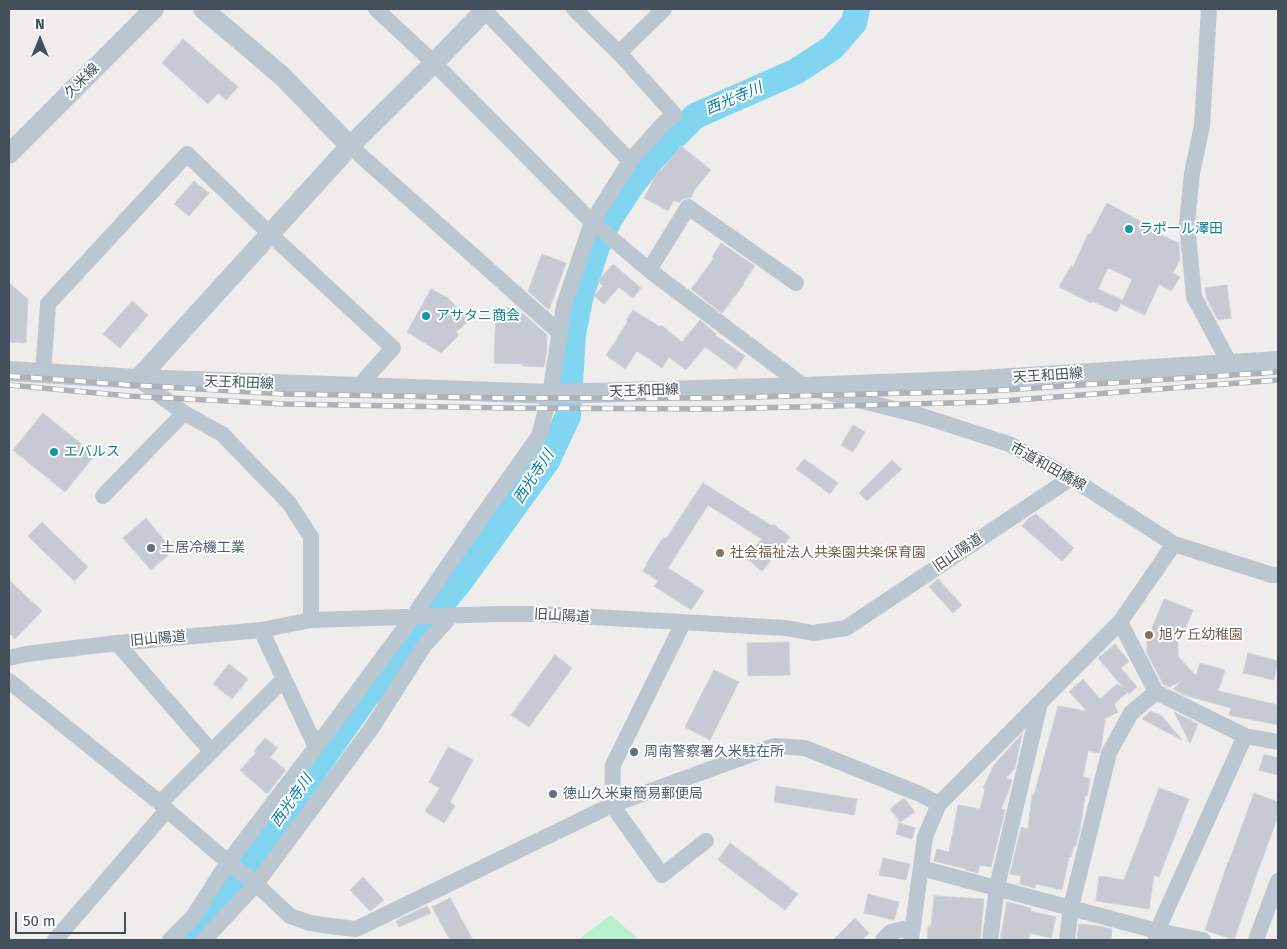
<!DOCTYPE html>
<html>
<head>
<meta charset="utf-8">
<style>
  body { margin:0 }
  #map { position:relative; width:1287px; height:949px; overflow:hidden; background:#efecec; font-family:"Fira Sans",sans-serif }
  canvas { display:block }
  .frame { position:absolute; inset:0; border:10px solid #434f5a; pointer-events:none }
  .north { position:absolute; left:15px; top:15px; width:50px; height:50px; -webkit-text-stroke:4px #fff; paint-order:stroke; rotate:0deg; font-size:14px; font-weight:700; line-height:20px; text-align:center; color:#434f5a }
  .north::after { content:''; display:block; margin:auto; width:18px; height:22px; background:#434f5a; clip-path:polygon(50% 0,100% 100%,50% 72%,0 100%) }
  .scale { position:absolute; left:15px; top:912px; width:111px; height:22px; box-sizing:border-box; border:2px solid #434f5a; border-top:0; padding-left:6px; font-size:15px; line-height:18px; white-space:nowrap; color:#434f5a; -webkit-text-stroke:4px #fff; paint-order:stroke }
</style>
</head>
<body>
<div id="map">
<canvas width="1287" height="949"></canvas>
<div class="frame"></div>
<div class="north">N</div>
<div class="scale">50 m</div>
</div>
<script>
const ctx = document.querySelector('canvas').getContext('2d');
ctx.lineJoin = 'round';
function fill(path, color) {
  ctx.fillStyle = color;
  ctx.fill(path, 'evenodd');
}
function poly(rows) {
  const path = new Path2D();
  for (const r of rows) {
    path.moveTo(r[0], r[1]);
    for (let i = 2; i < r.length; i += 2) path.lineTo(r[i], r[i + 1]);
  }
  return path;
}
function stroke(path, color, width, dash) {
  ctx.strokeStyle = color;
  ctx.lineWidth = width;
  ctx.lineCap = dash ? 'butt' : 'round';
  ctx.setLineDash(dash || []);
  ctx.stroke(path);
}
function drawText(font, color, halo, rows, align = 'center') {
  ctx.font = font + ' "Fira Sans","Noto Sans JP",sans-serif';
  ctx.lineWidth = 4;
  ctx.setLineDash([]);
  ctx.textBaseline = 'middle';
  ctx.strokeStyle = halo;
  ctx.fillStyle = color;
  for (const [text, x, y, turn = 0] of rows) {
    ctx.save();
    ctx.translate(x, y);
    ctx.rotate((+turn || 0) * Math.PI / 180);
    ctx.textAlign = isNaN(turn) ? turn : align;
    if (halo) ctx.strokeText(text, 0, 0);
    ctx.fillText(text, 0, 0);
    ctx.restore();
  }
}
fill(poly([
  [611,915,639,940,578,940]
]), '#b6f0ce');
stroke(poly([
  [189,940,210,919,365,698,462,579,547,461,568,416,573,334,581,295,597,247,610,218,631,186,653,158,695,116,795,72,832,48,854,23,857,9]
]), '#81d5f0', 26);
const building = poly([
  [183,39,238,87,226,100,218,93,208,104,162,63,183,39],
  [681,146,711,170,695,189,691,198,684,198,679,203,674,200,668,211,644,198,659,170,661,171,681,146],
  [194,181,209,193,189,216,174,204,194,181],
  [1107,203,1162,233,1161,235,1179,243,1180,259,1173,273,1180,277,1171,291,1159,284,1145,315,1121,304,1132,279,1108,268,1098,289,1122,300,1117,312,1092,301,1091,303,1059,287,1071,266,1073,267,1088,234,1090,235,1107,203],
  [721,243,755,266,743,283,744,284,722,313,691,289,714,258,712,257,721,243],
  [542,254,566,263,549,310,528,291,542,254],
  [613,264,641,288,633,298,619,287,604,304,594,296,603,286,598,281,613,264],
  [9,283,28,299,26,343,9,342,9,283],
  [1227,285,1231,318,1218,320,1207,299,1205,288,1227,285],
  [431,289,448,298,469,321,456,332,459,335,441,353,407,332,431,289],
  [132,301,148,315,120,348,103,334,132,301],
  [496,307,518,309,547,335,547,348,544,367,523,366,523,364,494,363,496,307],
  [633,310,660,327,661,325,682,342,700,320,716,334,715,335,745,356,736,369,705,347,686,370,669,357,662,368,637,351,625,369,606,355,618,338,617,338,628,321,626,320,633,310],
  [43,413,95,455,65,492,13,450,43,413],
  [853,425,865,432,853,452,841,445,853,425],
  [804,459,838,483,830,494,796,469,804,459],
  [892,460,902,469,867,501,859,493,892,460],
  [703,483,772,526,773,524,790,537,762,571,746,558,762,539,708,505,668,568,704,591,691,610,654,586,658,581,643,571,647,564,646,564,663,538,666,539,703,483],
  [1036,514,1074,548,1062,561,1022,526,1029,518,1036,514],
  [146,518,173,551,151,570,123,538,146,518],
  [42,522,88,567,74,581,28,536,42,522],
  [938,579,962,605,953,613,929,587,938,579],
  [9,580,42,611,15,639,9,633,9,580],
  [1164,599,1193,610,1185,629,1178,626,1178,656,1196,676,1200,663,1225,670,1218,691,1278,705,1278,725,1229,715,1231,708,1184,695,1173,689,1182,681,1169,687,1163,684,1147,653,1147,631,1151,631,1164,599],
  [789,642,790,675,748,676,747,643,789,642],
  [1115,644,1129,661,1121,668,1137,687,1129,694,1128,692,1114,704,1118,712,1104,719,1105,721,1101,747,1099,753,1088,751,1083,777,1090,779,1087,796,1085,796,1080,829,1076,846,1074,845,1071,857,1069,857,1062,890,1036,884,1035,888,1020,884,1021,876,1010,874,1021,827,1028,829,1032,795,1034,795,1058,706,1087,711,1069,692,1083,679,1100,699,1117,684,1123,687,1098,658,1115,644],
  [1248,653,1278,661,1274,680,1243,673,1248,653],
  [555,655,572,668,529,727,511,715,555,655],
  [229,664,248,679,232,699,213,684,229,664],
  [714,670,739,682,710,740,685,727,714,670],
  [1151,711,1162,716,1182,740,1142,719,1151,711],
  [1174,712,1198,724,1190,743,1174,712],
  [1022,734,1015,768,1006,778,1012,780,1009,790,1001,809,1005,810,991,867,980,865,978,873,966,870,966,869,934,861,937,849,949,852,958,805,980,809,985,789,983,788,994,765,1022,734],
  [265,738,278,748,270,757,286,770,267,794,240,770,256,753,254,751,265,738],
  [448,747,473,760,450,802,455,806,444,823,425,811,440,788,429,782,448,747],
  [1264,754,1278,758,1278,775,1259,770,1264,754],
  [776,786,857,799,854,815,774,802,776,786],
  [1159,788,1189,799,1159,877,1154,875,1149,909,1096,901,1099,876,1124,880,1159,788],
  [1254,793,1278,802,1278,816,1259,868,1234,940,1205,930,1228,862,1229,862,1254,793],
  [904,798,915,812,900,822,890,809,904,798],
  [899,823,915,828,912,839,896,834,899,823],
  [730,843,798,894,785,910,718,860,730,843],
  [883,858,910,864,906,880,879,875,883,858],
  [363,877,384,900,370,911,350,890,363,877],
  [868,894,899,902,894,920,864,913,868,894],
  [934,896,984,899,980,940,927,940,928,926,931,926,934,896],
  [450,898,473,940,450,940,432,907,450,898],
  [1007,902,1031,908,1031,911,1056,917,1051,938,1029,933,1029,940,1000,940,1007,902],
  [427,906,431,913,399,927,396,921,427,906],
  [855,918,869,933,862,940,833,940,855,918],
  [1079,924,1099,926,1112,929,1111,940,1077,940,1079,924]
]);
fill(building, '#c7cad2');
stroke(building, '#cfd2d8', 1);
stroke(poly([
  [376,9,434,63,592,222,649,270,805,387,919,415,1009,444,1071,478,1174,544,1272,575,1278,575],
  [1209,9,1202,126,1192,173,1187,224,1194,297,1230,364],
  [484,10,630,161],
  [619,53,664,9],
  [350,146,560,333],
  [649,270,688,207,796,283],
  [43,374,48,304,187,154,270,234,393,348,357,388],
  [138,379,184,413],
  [103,496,184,413,222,434,289,503,311,537,311,620],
  [1120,622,1156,692,1245,736,1278,742],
  [683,623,613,765,612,805,662,875,706,841],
  [261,630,316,747],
  [117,643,211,751],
  [9,658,26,654,117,643,261,630,311,620,498,614,540,614,786,628,813,633,846,628,1071,478],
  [9,681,160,803,167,810,228,862,256,884,290,916,310,923,330,926,356,929,612,805,774,746,805,748,920,794,939,804],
  [160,803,284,679],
  [921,868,1157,931,1203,940],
  [55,940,167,810],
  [170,940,193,917,228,862,316,747,412,618,475,526,539,436,550,394,564,305,592,222,630,161,662,125,674,114,619,53,574,9],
  [204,940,256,884,371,729,424,646,451,616],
  [883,940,891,932,912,927],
  [911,940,925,837,939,804,1120,622,1174,544],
  [990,940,997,887,1040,703],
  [1067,940,1071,907,1109,753,1131,713,1156,692],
  [1156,940,1157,931,1245,736],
  [1256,940,1278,881]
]), '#bbc6d0', 16);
stroke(poly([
  [203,9,282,76,350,146],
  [9,154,154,9],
  [9,371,138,379,550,394,805,387,980,380,1278,361],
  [138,379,350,146,434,63,486,9]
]), '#bbc6d0', 20);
const rail = poly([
  [9,376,131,385,285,394,507,398,713,398,989,391,1278,372],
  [9,385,129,396,286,404,507,408,714,409,989,402,1278,380]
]);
stroke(rail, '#aeb1b7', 5.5);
stroke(rail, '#fff', 4, [11]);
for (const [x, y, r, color] of [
  [1129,229,5,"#0f9aa8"],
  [426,316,5,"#0f9aa8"],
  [54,452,5,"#0f9aa8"],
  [151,548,5,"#5c6f8a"],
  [720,553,5,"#8d6e63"],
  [1149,635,5,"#8d6e63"],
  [634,752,5,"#5c6f8a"],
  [553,794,5,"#5c6f8a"]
]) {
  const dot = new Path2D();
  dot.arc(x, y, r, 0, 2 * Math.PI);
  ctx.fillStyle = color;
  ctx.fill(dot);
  stroke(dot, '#fff', 2);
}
drawText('14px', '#434f5a', '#fff', [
  ["久米線",82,81,-45],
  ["天王和田線",1048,376,-4],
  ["天王和田線",239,383,2],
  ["天王和田線",644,391,-2],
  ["市道和田橋線",1048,467,29],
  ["旧山陽道",958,553,-34],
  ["旧山陽道",562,616,3],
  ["旧山陽道",158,639,-5]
]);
drawText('14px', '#0d838f', '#fff', [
  ["ラポール澤田",1139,229],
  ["アサタニ商会",436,316],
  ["エバルス",64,452]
], 'left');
drawText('14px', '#4e5e75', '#fff', [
  ["土居冷機工業",161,548],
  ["周南警察署久米駐在所",644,752],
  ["徳山久米東簡易郵便局",563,794]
], 'left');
drawText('14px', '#785e54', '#fff', [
  ["社会福祉法人共楽園共楽保育園",730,553],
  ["旭ケ丘幼稚園",1159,635]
], 'left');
drawText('italic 15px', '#067ea4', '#fff', [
  ["西光寺川",734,99,-23],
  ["西光寺川",534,477,-57],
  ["西光寺川",292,801,-55]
]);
</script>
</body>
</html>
